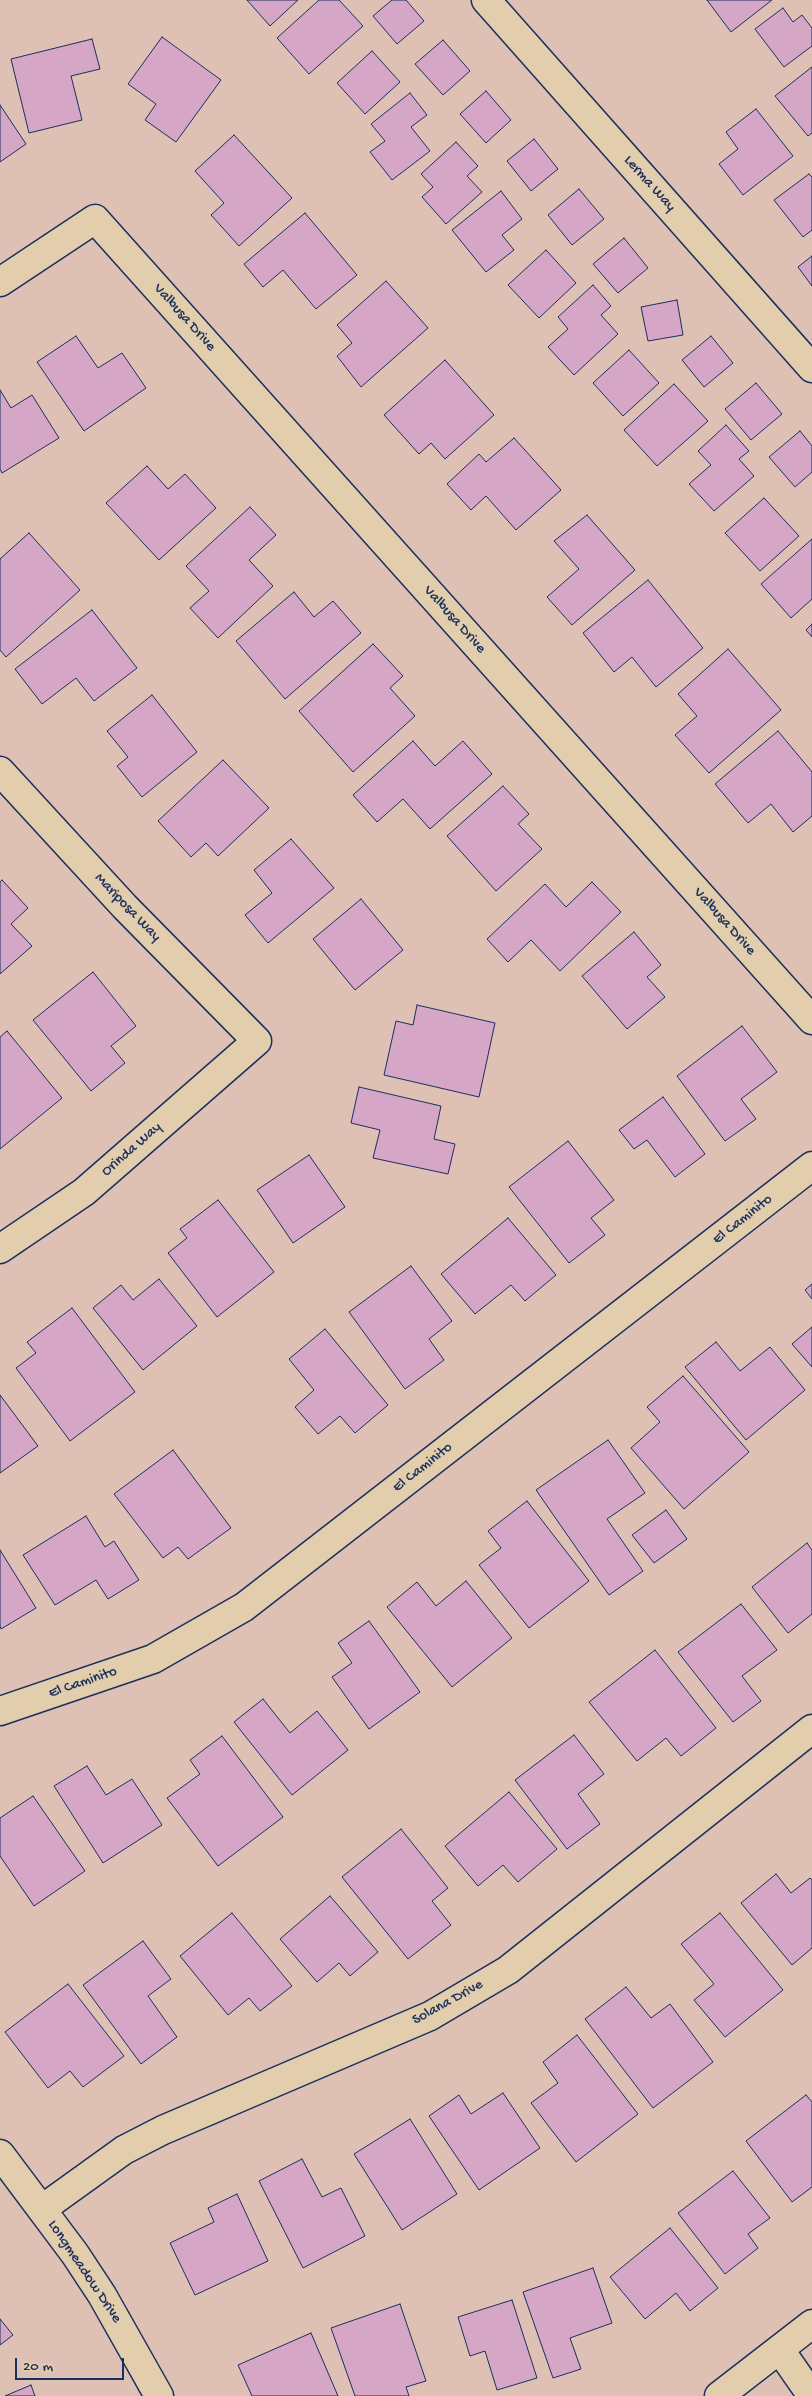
<!DOCTYPE html>
<html>
<head>
<meta charset="utf-8">
<style>
  body { margin:0 }
  #map { position:relative; width:812px; height:2396px; overflow:hidden; background:#dec1b4; font-family:"Gochi Hand",sans-serif }
  canvas { display:block }
  .scale { position:absolute; left:15px; top:2358px; width:109px; height:22px; box-sizing:border-box; border:2px solid #1b2f5e; border-top:0; padding-left:6px; font-size:15px; line-height:18px; white-space:nowrap; color:#1b2f5e; -webkit-text-stroke:4px #e2cdac; paint-order:stroke }
</style>
</head>
<body>
<div id="map">
<canvas width="812" height="2396"></canvas>
<div class="scale">20 m</div>
</div>
<script>
const ctx = document.querySelector('canvas').getContext('2d');
ctx.lineJoin = 'round';
function fill(path, color) {
  ctx.fillStyle = color;
  ctx.fill(path, 'evenodd');
}
function poly(rows) {
  const path = new Path2D();
  for (const r of rows) {
    path.moveTo(r[0], r[1]);
    for (let i = 2; i < r.length; i += 2) path.lineTo(r[i], r[i + 1]);
  }
  return path;
}
function stroke(path, color, width, dash) {
  ctx.strokeStyle = color;
  ctx.lineWidth = width;
  ctx.lineCap = dash ? 'butt' : 'round';
  ctx.setLineDash(dash || []);
  ctx.stroke(path);
}
function drawText(font, color, halo, rows, align = 'center') {
  ctx.font = font + ' "Gochi Hand",sans-serif';
  ctx.lineWidth = 4;
  ctx.setLineDash([]);
  ctx.textBaseline = 'middle';
  ctx.strokeStyle = halo;
  ctx.fillStyle = color;
  for (const [text, x, y, turn = 0] of rows) {
    ctx.save();
    ctx.translate(x, y);
    ctx.rotate((+turn || 0) * Math.PI / 180);
    ctx.textAlign = isNaN(turn) ? turn : align;
    if (halo) ctx.strokeText(text, 0, 0);
    ctx.fillText(text, 0, 0);
    ctx.restore();
  }
}
const building = poly([
  [247,0,298,0,270,26,247,0],
  [319,0,339,0,363,26,309,74,277,38,319,0],
  [392,0,406,0,424,21,397,44,373,16,392,0],
  [707,0,772,0,731,32,707,0],
  [783,8,793,22,802,15,812,28,812,46,784,67,755,29,783,8],
  [162,37,221,80,176,142,145,120,156,104,128,84,162,37],
  [92,39,100,69,71,76,82,120,29,133,11,59,92,39],
  [443,40,470,71,443,95,415,64,443,40],
  [372,51,400,82,365,114,337,83,372,51],
  [812,67,812,133,808,136,775,96,812,67],
  [486,91,511,120,486,143,460,114,486,91],
  [410,93,427,115,411,127,430,151,392,180,370,152,385,141,371,124,410,93],
  [0,105,26,144,0,162,0,105],
  [756,109,793,156,743,195,719,164,738,149,726,132,756,109],
  [234,135,292,198,239,246,211,215,224,203,195,171,234,135],
  [534,139,558,169,531,191,507,161,534,139],
  [456,142,478,166,467,176,482,192,446,224,422,197,433,187,421,174,456,142],
  [809,174,812,177,812,230,803,237,774,200,809,174],
  [579,189,604,219,572,245,548,215,579,189],
  [501,191,522,219,502,235,514,250,486,272,452,230,501,191],
  [305,213,357,275,316,309,283,270,263,287,244,264,305,213],
  [624,238,648,268,618,293,593,264,624,238],
  [546,250,576,283,539,318,508,285,546,250],
  [812,256,812,286,798,267,812,256],
  [386,281,428,328,361,387,337,356,352,343,337,325,386,281],
  [593,285,611,306,601,315,618,334,574,375,548,347,568,329,558,317,593,285],
  [677,300,683,335,648,341,641,307,677,300],
  [76,336,98,368,122,353,146,388,84,431,37,362,76,336],
  [711,336,733,363,704,387,682,360,711,336],
  [629,350,659,383,623,416,593,383,629,350],
  [445,360,494,415,445,459,431,443,419,454,384,415,445,360],
  [756,383,782,414,751,440,725,409,756,383],
  [674,384,708,421,657,466,624,430,674,384],
  [0,390,11,408,32,395,59,438,2,473,0,469,0,390],
  [726,425,749,451,739,459,754,476,714,511,689,484,711,465,698,451,726,425],
  [800,431,812,446,812,472,795,487,769,457,800,431],
  [514,438,561,490,516,530,486,496,471,510,447,484,479,454,486,462,514,438],
  [147,466,168,489,185,474,216,508,159,560,106,503,147,466],
  [764,498,799,536,760,571,725,533,764,498],
  [250,507,276,535,249,560,273,586,218,638,190,608,209,591,186,566,250,507],
  [587,515,635,570,572,625,547,597,579,569,554,541,587,515],
  [29,533,80,590,6,657,0,650,0,559,29,533],
  [812,539,812,599,791,618,761,584,812,539],
  [648,580,703,648,656,687,632,657,614,672,583,633,648,580],
  [294,592,314,617,333,601,361,633,285,699,236,641,294,592],
  [92,610,137,668,94,701,76,678,42,704,15,669,92,610],
  [812,624,812,637,806,630,812,624],
  [373,644,403,676,390,688,415,716,353,772,299,711,373,644],
  [728,649,781,710,709,773,675,735,697,716,678,694,728,649],
  [152,695,197,752,142,797,117,766,128,757,107,731,152,695],
  [778,731,812,772,812,816,793,832,771,804,748,823,715,784,778,731],
  [413,741,435,766,463,741,492,774,430,829,403,799,377,822,353,795,413,741],
  [223,760,269,808,218,856,206,843,191,857,158,821,223,760],
  [503,786,529,814,518,824,542,849,496,891,447,836,503,786],
  [291,839,334,888,268,943,245,915,272,893,254,870,291,839],
  [2,880,28,908,11,924,32,946,0,974,0,882,2,880],
  [592,882,621,912,560,971,531,940,508,962,487,939,545,884,566,907,592,882],
  [361,899,403,950,355,990,313,939,361,899],
  [634,932,661,965,647,977,665,997,627,1029,582,976,634,932],
  [93,972,136,1026,111,1046,125,1063,91,1091,33,1020,93,972],
  [417,1005,495,1023,479,1097,384,1075,396,1021,413,1025,417,1005],
  [742,1026,777,1072,741,1099,756,1119,725,1141,677,1076,742,1026],
  [7,1031,62,1098,0,1149,0,1037,7,1031],
  [359,1087,441,1106,434,1139,455,1144,448,1174,373,1158,380,1130,351,1123,359,1087],
  [663,1097,705,1154,675,1177,647,1140,634,1149,619,1130,663,1097],
  [568,1141,614,1200,591,1218,605,1235,569,1263,509,1187,568,1141],
  [309,1155,345,1207,293,1243,257,1190,309,1155],
  [218,1200,274,1272,217,1317,168,1253,187,1238,180,1229,218,1200],
  [508,1218,556,1275,525,1301,511,1285,475,1314,441,1274,508,1218],
  [411,1266,452,1321,429,1339,444,1360,405,1389,349,1312,411,1266],
  [159,1279,197,1326,143,1370,93,1308,121,1285,133,1300,159,1279],
  [812,1284,812,1299,805,1290,812,1284],
  [72,1308,135,1392,70,1441,16,1368,36,1353,27,1342,72,1308],
  [812,1327,812,1367,792,1344,812,1327],
  [325,1329,388,1405,355,1433,340,1416,318,1434,295,1407,314,1390,289,1359,325,1329],
  [716,1342,740,1371,770,1347,805,1390,746,1440,685,1367,716,1342],
  [683,1376,749,1452,684,1509,631,1448,660,1422,647,1407,683,1376],
  [0,1395,38,1446,0,1473,0,1395],
  [608,1440,645,1493,607,1519,643,1571,609,1595,536,1490,608,1440],
  [173,1450,231,1528,188,1559,178,1547,163,1558,114,1494,173,1450],
  [527,1501,589,1581,529,1628,479,1565,501,1548,488,1531,527,1501],
  [666,1510,687,1539,654,1563,632,1535,666,1510],
  [86,1516,105,1547,114,1541,139,1580,108,1599,96,1580,55,1605,23,1555,86,1516],
  [807,1543,812,1550,812,1614,788,1633,752,1587,807,1543],
  [0,1550,36,1608,1,1629,0,1626,0,1550],
  [466,1581,512,1638,452,1687,387,1607,417,1582,436,1606,466,1581],
  [741,1604,777,1650,742,1676,761,1701,733,1722,678,1652,741,1604],
  [369,1621,420,1692,369,1729,332,1677,352,1663,338,1643,369,1621],
  [655,1650,716,1728,681,1756,666,1738,637,1761,589,1702,655,1650],
  [263,1699,290,1733,317,1711,348,1750,292,1795,234,1722,263,1699],
  [574,1735,604,1774,578,1794,600,1824,567,1849,515,1780,574,1735],
  [222,1736,283,1817,218,1866,167,1798,200,1774,190,1760,222,1736],
  [87,1766,106,1795,132,1779,162,1825,103,1863,54,1786,87,1766],
  [509,1792,557,1849,518,1882,503,1865,478,1886,445,1846,509,1792],
  [33,1796,85,1871,34,1906,0,1856,0,1818,33,1796],
  [401,1829,448,1888,432,1901,451,1925,408,1959,342,1877,401,1829],
  [776,1874,791,1893,810,1878,812,1880,812,1948,792,1965,741,1903,776,1874],
  [330,1896,378,1952,350,1976,339,1963,317,1982,280,1939,330,1896],
  [232,1913,292,1986,260,2011,249,1998,228,2015,180,1956,232,1913],
  [720,1913,783,1990,725,2037,694,2000,714,1984,681,1944,720,1913],
  [143,1941,171,1979,148,1996,177,2037,141,2064,83,1985,143,1941],
  [68,1984,124,2056,83,2087,70,2071,48,2088,5,2032,68,1984],
  [626,1987,651,2018,670,2004,713,2062,653,2108,585,2019,626,1987],
  [577,2035,638,2114,576,2162,531,2103,558,2083,543,2062,577,2035],
  [503,2093,540,2148,479,2190,429,2116,459,2095,471,2114,503,2093],
  [806,2095,812,2102,812,2187,792,2202,746,2141,806,2095],
  [410,2119,457,2194,402,2230,354,2154,410,2119],
  [302,2159,322,2197,341,2188,365,2236,303,2268,259,2181,302,2159],
  [733,2171,770,2218,748,2234,758,2248,725,2274,678,2213,733,2171],
  [237,2194,268,2261,195,2295,170,2243,214,2222,208,2208,237,2194],
  [670,2228,718,2288,690,2311,676,2293,645,2319,610,2277,670,2228],
  [593,2268,612,2323,570,2338,581,2369,553,2378,523,2292,593,2268],
  [512,2300,537,2378,497,2390,485,2351,470,2356,458,2317,512,2300],
  [400,2304,426,2381,406,2387,409,2396,355,2396,331,2328,400,2304],
  [0,2319,13,2335,0,2345,0,2319],
  [311,2333,338,2396,252,2396,238,2365,311,2333],
  [31,2385,35,2396,5,2396,31,2385]
]);
fill(building, '#d5a6c6');
stroke(building, '#1b2f5e', 1);
const street = poly([
  [486,0,812,368],
  [0,282,95,219,812,1020],
  [0,771,125,907,257,1041,84,1192,0,1249],
  [0,1711,153,1659,244,1607,812,1166],
  [42,2209,124,2150,163,2130,430,2016,508,1970,812,1729],
  [780,2350,812,2396]
]);
const secondary = poly([
  [0,2154,75,2254,102,2295,159,2396],
  [719,2396,812,2324]
]);
stroke(street, '#1b2f5e', 31);
stroke(secondary, '#1b2f5e', 31);
stroke(street, '#e2cdac', 28);
stroke(secondary, '#e2cdac', 28);
drawText('15px', '#1b2f5e', '#e2cdac', [
  ["Lerma Way",649,184,48],
  ["Valbusa Drive",184,318,48],
  ["Valbusa Drive",454,620,48],
  ["Mariposa Way",127,908,46],
  ["Valbusa Drive",724,922,48],
  ["Orinda Way",132,1150,-41],
  ["El Caminito",743,1220,-38],
  ["El Caminito",423,1468,-38],
  ["El Caminito",83,1683,-19],
  ["Solana Drive",448,2003,-29],
  ["Longmeadow Drive",84,2272,56]
]);
</script>
</body>
</html>
